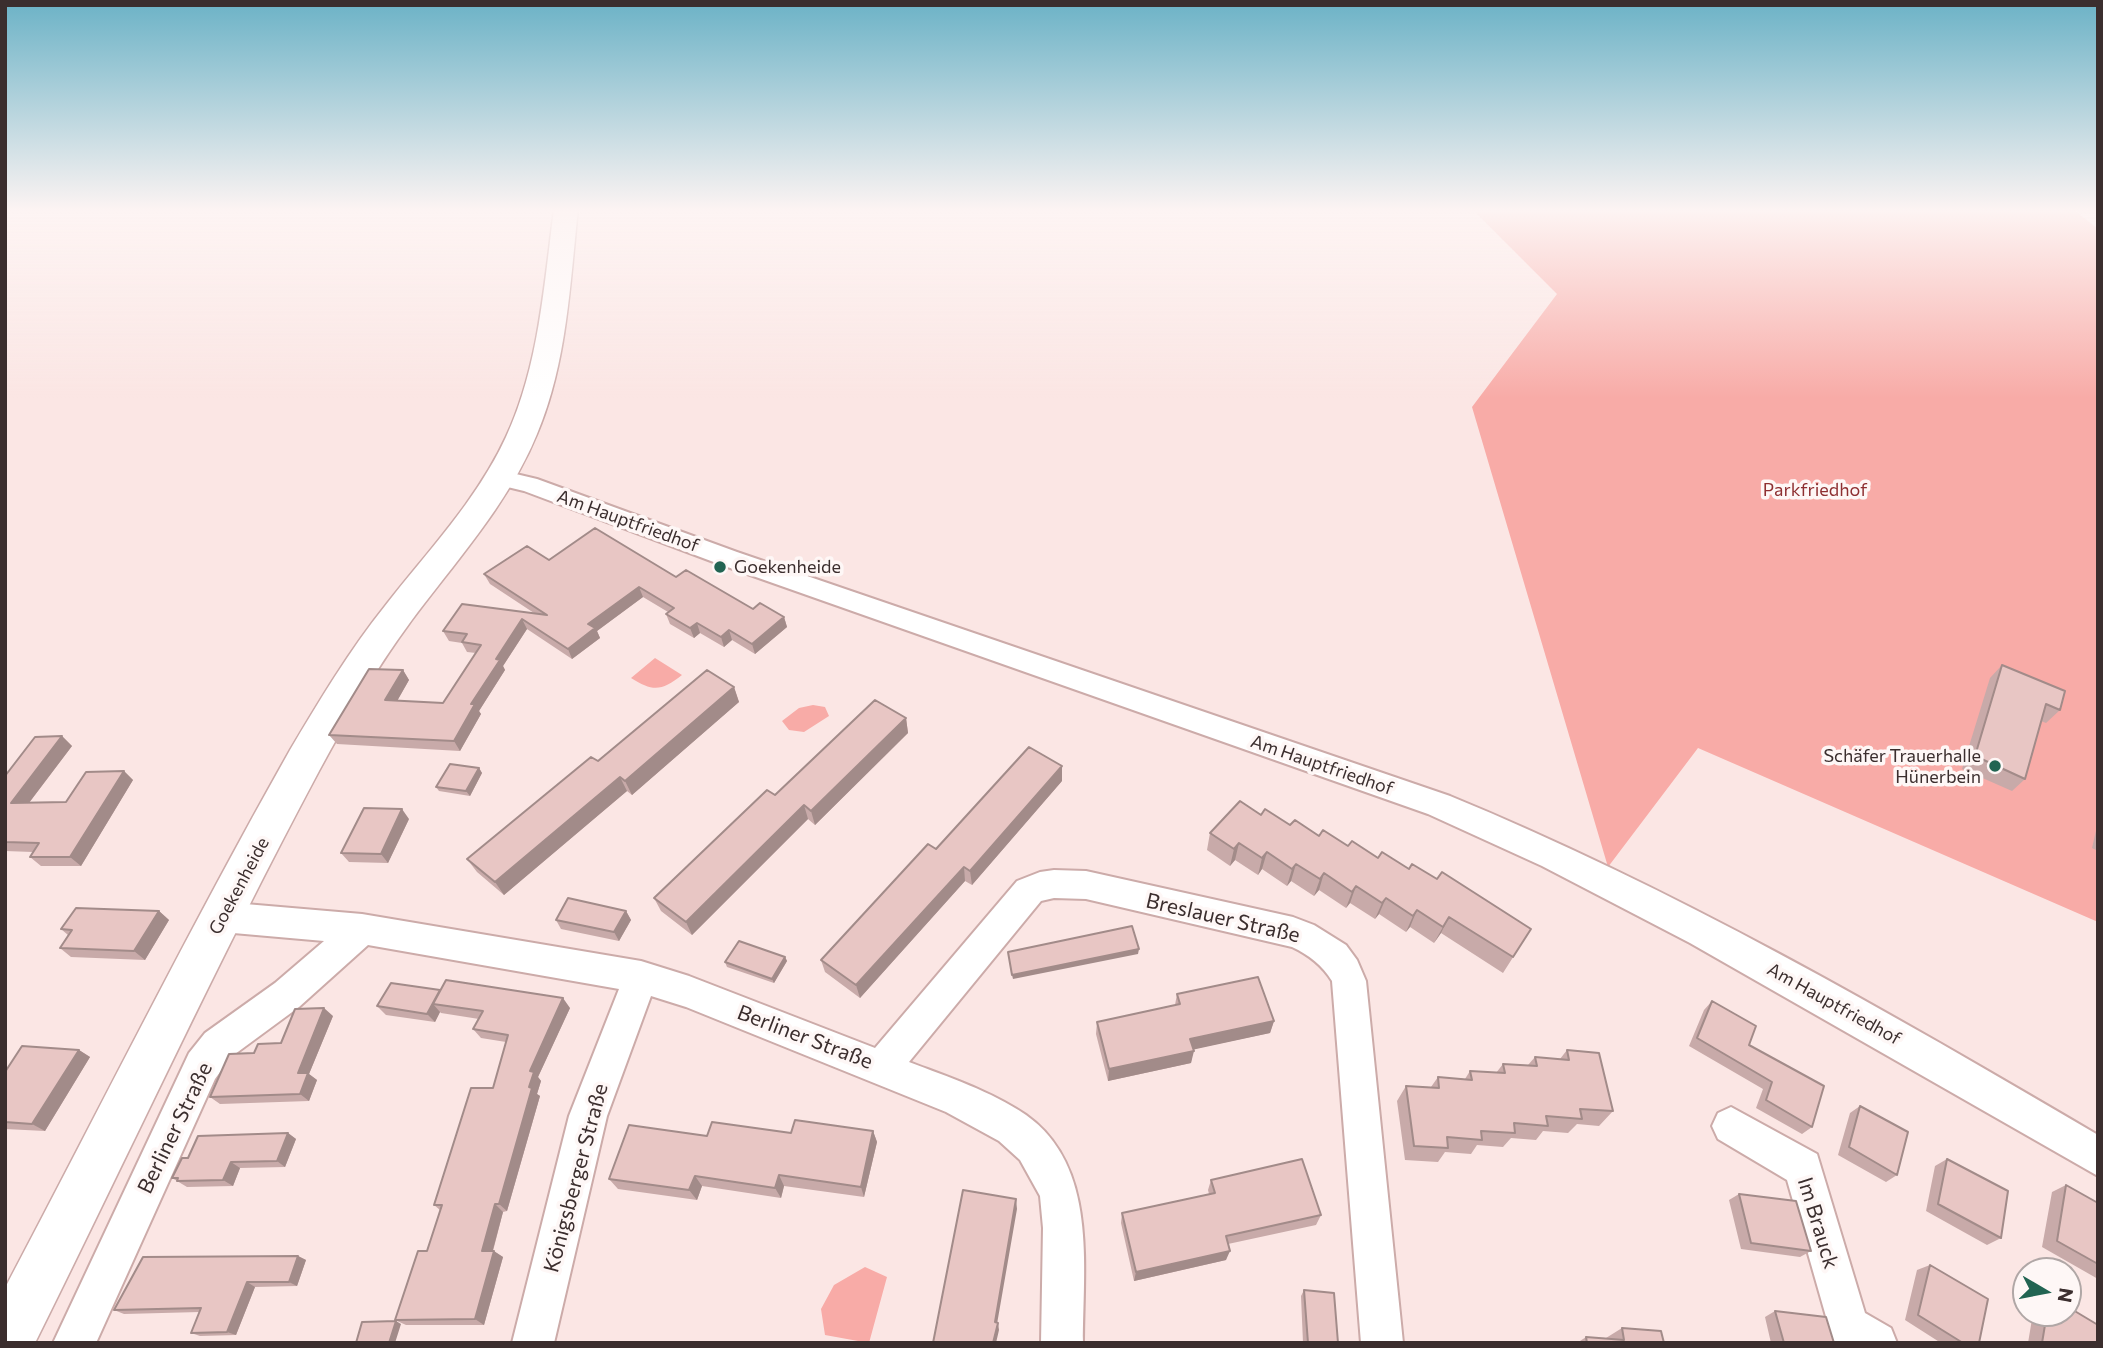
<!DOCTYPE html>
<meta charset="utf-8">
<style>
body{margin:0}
#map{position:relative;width:2103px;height:1348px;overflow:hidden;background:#fbe6e4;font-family:Commissioner,sans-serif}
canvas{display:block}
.frame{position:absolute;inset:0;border:7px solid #3b2e2e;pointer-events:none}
.north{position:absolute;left:2012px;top:1257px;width:70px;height:70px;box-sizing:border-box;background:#fef7f6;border:2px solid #b0a7a6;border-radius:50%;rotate:100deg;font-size:19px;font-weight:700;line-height:28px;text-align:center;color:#3b2e2e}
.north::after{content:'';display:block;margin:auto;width:24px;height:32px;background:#226452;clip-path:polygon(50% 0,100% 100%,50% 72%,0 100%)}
</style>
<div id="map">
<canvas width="2103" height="1348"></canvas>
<div class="frame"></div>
<div class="north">N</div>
</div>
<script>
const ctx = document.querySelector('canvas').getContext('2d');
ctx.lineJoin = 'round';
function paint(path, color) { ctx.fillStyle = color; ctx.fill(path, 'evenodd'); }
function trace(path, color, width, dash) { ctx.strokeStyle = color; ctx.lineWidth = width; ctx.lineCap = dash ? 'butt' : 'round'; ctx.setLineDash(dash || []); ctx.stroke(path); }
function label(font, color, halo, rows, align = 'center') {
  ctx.font = font + ' Commissioner,sans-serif'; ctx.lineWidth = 7; ctx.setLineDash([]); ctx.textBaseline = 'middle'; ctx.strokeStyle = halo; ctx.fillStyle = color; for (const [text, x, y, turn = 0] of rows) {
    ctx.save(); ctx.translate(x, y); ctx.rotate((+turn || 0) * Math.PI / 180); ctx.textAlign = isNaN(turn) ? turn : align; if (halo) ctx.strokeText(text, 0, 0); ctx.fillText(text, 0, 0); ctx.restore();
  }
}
paint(new Path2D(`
 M1472,209H2073L2098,229V922L1698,748L1608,867L1472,407L1557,294Z
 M655,658L682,675C662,691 653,692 631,678Z
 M813,705L825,707L829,716L804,732L789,730L782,721L799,708Z
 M865,1267L887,1277L869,1343L825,1335L821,1309L834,1285Z`), '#f8aba7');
const minor = new Path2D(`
 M499,470L537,479L737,552L1450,796C1674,888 1889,1012 2098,1135V1176L1690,943L1542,866L1428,814L719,564L524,491L491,483L487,478L491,473Z
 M1054,870L1086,871L1293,917L1314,925L1346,945L1357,960L1366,981L1403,1343H1361L1332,981C1322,965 1309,955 1292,947L1086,899L1054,898L1041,901L909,1062C948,1077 991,1091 1026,1115C1098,1166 1083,1266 1083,1343H1041L1043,1228L1040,1196L1020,1160L999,1141L946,1112L686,1007L651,996L607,1116L554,1343H512L569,1116L619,989L368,945L299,1007L231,1057L215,1079L96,1343H53L189,1053L205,1033L275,983L324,941L222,932L210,927L205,917L210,907L222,902L362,914L641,961L689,976L875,1048L1017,881L1040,872Z
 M1731,1107L1817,1154L1865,1313L1891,1328L1897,1343L1833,1341L1787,1180L1718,1139L1712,1126L1718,1113Z`);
const major = new Path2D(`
 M554,209H578C570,284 567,363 537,434C508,505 454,563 409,624C375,670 346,721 319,771C219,958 130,1152 35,1343H5V1288C100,1108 190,927 290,750C319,701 349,651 385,606C427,552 477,500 506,437C539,366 544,285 554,209Z`);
trace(minor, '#ccaba9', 4);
trace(major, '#ccaba9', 3);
paint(minor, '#fff');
paint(major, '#fff');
paint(new Path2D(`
 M549,560L676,577L753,609L784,617L787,627L755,654L732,640L724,647L700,633L694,638L670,624L666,614L668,612L643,597L597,631L600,638L572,659L527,629L503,666L505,670L479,711L481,714L460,751L337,744L329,735L403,670L409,680L397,701L443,703L476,653L467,652L462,643L449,641L443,631L534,613L490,584L484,574Z
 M2002,665L2060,710L2046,723L2041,721L2025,779L2012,791L1962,769L1990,678Z
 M734,687L739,702L632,795L627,791L504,895L477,872L467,859L598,761Z
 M906,718L908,733L815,825L808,819L692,935L661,911L654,898L775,795Z
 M62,736L72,746L29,803L66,802L124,771L133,780L81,866H41L30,857L33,852L5,851V776Z
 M479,768L482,773L470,796L439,791L436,787Z
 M1062,781L972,885L965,881L860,998L825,972L821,960L936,849Z
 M1261,815L1437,879L1531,929L1503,973L1441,933L1434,943L1410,927L1406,932L1379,914L1375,919L1350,903L1346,908L1319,890L1314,896L1291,881L1287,886L1262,869L1258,875L1235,860L1230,866L1207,850L1210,833Z
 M409,819L388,863L349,862L341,853Z
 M2098,822V851L2092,848Z
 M159,911L169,920L145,960L71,957L60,948L68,935L61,929Z
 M626,911L631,920L619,941L561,929L556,920Z
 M785,957L787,961L774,983L727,967L725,962Z
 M440,990L570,1008L538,1077L541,1081L537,1094L540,1096L507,1211L503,1212L493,1251L503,1257L484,1325H406L395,1320L427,1251L440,1210L434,1205L493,1088L506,1042L481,1038L473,1029L479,1019L441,1013L440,1012L435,1022L386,1015L377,1006Z
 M1177,994L1274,1021L1270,1033L1193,1049L1191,1063L1108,1081L1096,1034L1097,1022L1175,1005Z
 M1712,1001L1749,1045L1812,1127L1802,1134L1756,1108L1763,1089L1689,1046L1704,1010Z
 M333,1016L309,1074L317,1080L309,1101L220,1104L210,1097L281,1043Z
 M79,1050L90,1057L45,1131L5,1129V1072Z
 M1567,1050L1613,1111L1599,1126L1577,1124L1568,1133L1543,1131L1536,1140L1511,1138L1503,1147L1477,1145L1471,1154L1445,1152L1438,1162L1405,1160L1397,1101L1406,1086L1431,1087L1438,1077L1465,1079L1470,1071L1496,1073L1503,1064L1528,1065L1535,1057L1560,1059Z
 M1860,1106L1897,1175L1886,1182L1838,1155L1850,1113Z
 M873,1131L877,1142L864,1197L784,1186L781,1198L702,1186L697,1200L618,1189L609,1179L707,1136Z
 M288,1133L296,1139L285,1167L240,1168L233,1186L187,1187L172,1178Z
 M1947,1159L2001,1238L1987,1245L1926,1211L1935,1166Z
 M1211,1180L1321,1215L1316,1225L1228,1244L1226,1260L1134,1281L1121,1223L1122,1213L1209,1194L1208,1190Z
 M2066,1185L2098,1203V1279L2042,1247L2052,1192Z
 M1739,1194L1811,1251L1800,1257L1741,1249L1729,1200Z
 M298,1256L306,1260L297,1286L255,1287L236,1335L200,1336L191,1333L200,1312L124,1314L114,1310Z
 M1930,1265L1979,1343H1941L1905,1320L1917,1270Z
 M1304,1290L1338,1343H1303L1301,1296Z
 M1775,1311L1834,1343H1771L1765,1317Z
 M2033,1313H2068L2098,1343H2028Z
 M1622,1328L1664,1343H1577L1586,1337L1606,1338Z`), '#c8aaa9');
paint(new Path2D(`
 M639,587L643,597L597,631L600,638L572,659L568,649L588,624Z
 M784,617L787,627L755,654L752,644Z
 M522,619L527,629L503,666L505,670L479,711L481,714L460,751L454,741L471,704L496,659Z
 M697,623L700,633L694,638L690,628Z
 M729,630L732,640L724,647L721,637Z
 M403,670L409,680L392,710L385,700Z
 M734,687L739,702L632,795L625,781Z
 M906,718L908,733L815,825L811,811Z
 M62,736L72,746L22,812L11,803Z
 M1062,766V781L972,885L970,871Z
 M479,768L482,773L470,796L466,791Z
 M124,771L133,780L81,866L70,857Z
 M620,777L627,791L504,895L495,882Z
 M804,805L808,819L692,935L686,922Z
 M402,809L409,819L388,863L381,854Z
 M1239,843L1235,860L1230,866L1234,849Z
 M1267,852L1262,869L1258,875L1262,858Z
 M1296,864L1291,881L1287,886L1292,869Z
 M964,867L965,881L860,998L856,985Z
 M1324,873L1319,890L1314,896L1320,879Z
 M1356,886L1350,903L1346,908L1352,892Z
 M1386,898L1379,914L1375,919L1382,903Z
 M1417,910L1410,927L1406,932L1413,916Z
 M159,911L169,920L145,960L134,951Z
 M626,911L631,920L619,941L614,932Z
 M1449,917L1441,933L1434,943L1443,927Z
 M1139,949L1138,954L1013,979L1012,975Z
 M785,957L787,961L774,983L772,979Z
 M440,990L433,1004L440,1012L435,1022L427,1014Z
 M563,998L570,1008L538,1077L541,1081L537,1094L540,1096L507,1211L499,1204L529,1087L530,1071Z
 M324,1008L333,1016L309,1074L317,1080L309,1101L300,1094L298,1073Z
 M1274,1021L1270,1033L1187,1051L1190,1039Z
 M79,1050L90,1057L45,1131L32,1124Z
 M1194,1051L1191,1063L1108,1081L1109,1069Z
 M873,1131L877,1142L864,1197L861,1187Z
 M288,1133L296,1139L285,1167L277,1161Z
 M231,1162L240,1168L233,1186L223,1180Z
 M779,1175L784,1186L781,1198L775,1188Z
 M695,1176L702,1186L697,1200L689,1190Z
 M1016,1199L1017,1209L997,1324L998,1323L999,1330L996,1343H993L995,1322Z
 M495,1204L503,1212L491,1257L482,1251Z
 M494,1251L503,1257L484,1325L475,1319Z
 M1230,1251L1226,1260L1134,1281L1136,1272Z
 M298,1256L306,1260L297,1286L289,1282Z
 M247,1282L255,1287L236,1335L227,1332Z
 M396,1321L401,1324L395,1343H389Z`), '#a28b89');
const building = new Path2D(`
 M595,528L676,577L686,570L753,609L760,603L784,617L752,644L729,630L721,637L697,623L690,628L666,614L674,608L639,587L588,624L595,628L568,649L522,619L496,659L500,660L471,704H475L454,741L329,735L369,669L403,670L385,700L443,703L481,645L462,642L467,634L443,631L462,604L547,615L484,574L527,546L549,560Z
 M2002,665L2065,691L2060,710L2046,704L2025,779L1975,756Z
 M707,670L734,687L625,781L620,777L495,882L467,859L591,757L598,761Z
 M875,700L906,718L811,811L804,805L686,922L654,898L767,790L775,795Z
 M62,736L11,803L66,802L86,772L124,771L70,857H30L39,843L5,842V776L35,737Z
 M1029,747L1062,766L970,871L964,867L856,985L821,960L928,844L936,849Z
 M450,764L479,768L466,791L436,787Z
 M1240,801L1261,815L1265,809L1290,825L1295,820L1319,836L1323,830L1348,846L1352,841L1378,858L1382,852L1409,869L1412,864L1437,879L1442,872L1531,929L1513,957L1449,917L1443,927L1417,910L1413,916L1386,898L1382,903L1356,886L1352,892L1324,873L1320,879L1296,864L1292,869L1267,852L1262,858L1239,843L1234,849L1210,833Z
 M364,808L402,809L381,854L341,853Z
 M568,898L626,911L614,932L556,920Z
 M76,908L159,911L134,951L60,948L72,930L61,929Z
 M1132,926L1139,949L1012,975L1008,952Z
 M739,941L785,957L772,979L725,962Z
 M1258,977L1274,1021L1190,1039L1194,1051L1109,1069L1097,1022L1180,1004L1177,994Z
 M446,980L563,998L530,1071L534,1072L529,1087L532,1088L499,1204H495L482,1251H494L475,1319L395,1320L418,1251H427L442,1205H434L471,1088H493L508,1035L473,1029L483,1011L433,1004Z
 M391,983L440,990L427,1014L377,1006Z
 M1712,1001L1756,1026L1749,1045L1824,1086L1812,1127L1766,1100L1772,1082L1697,1038Z
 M324,1008L298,1073H308L300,1094L210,1097L229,1054L254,1053L258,1044L281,1043L295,1009Z
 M22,1046L79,1050L32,1124L5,1122V1072Z
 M1567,1050L1599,1053L1613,1111L1580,1109L1582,1119L1546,1116L1548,1126L1514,1123L1515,1133L1481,1131L1482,1140L1447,1137L1448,1148L1414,1146L1406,1086L1439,1088L1438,1077L1472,1080L1470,1071L1505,1073L1503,1064L1537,1066L1535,1057L1569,1060Z
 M1860,1106L1908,1132L1897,1175L1849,1147Z
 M795,1120L873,1131L861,1187L779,1175L775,1188L695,1176L689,1190L609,1179L629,1125L707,1136L712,1122L791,1133Z
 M288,1133L277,1161L231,1162L223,1180L177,1181L178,1178H172L182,1158H188L198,1136Z
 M1302,1159L1321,1215L1226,1236L1230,1251L1136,1272L1122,1213L1215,1193L1211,1180Z
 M1947,1159L2008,1191L2001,1238L1938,1204Z
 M2066,1185L2098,1203V1264L2057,1241Z
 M963,1190L1016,1199L995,1322L998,1323L993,1343H933Z
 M1739,1194L1796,1201L1811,1251L1751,1243Z
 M298,1256L289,1282H247L227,1332L191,1333L201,1308L114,1310L143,1257Z
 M1930,1265L1988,1299L1979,1343H1963L1918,1315Z
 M1304,1290L1334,1293L1338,1343H1308Z
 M2068,1307L2098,1325V1343H2042L2047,1313H2068Z
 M1775,1311L1826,1317L1834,1343H1784Z
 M396,1321L389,1343H356L362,1322Z
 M1622,1328L1661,1331L1664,1343H1587L1586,1337L1624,1340Z`);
paint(building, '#e8c6c4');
trace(building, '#a28b89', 2);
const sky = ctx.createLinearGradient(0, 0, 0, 398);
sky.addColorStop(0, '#6bb2c6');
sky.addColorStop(0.53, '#fdf4f3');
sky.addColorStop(1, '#fdf4f300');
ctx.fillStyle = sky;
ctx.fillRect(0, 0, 2103, 398);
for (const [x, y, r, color] of [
 [720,567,7,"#226452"],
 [1995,766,7,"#226452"]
]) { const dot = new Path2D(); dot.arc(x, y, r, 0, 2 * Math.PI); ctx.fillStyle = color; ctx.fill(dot); trace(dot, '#fef7f6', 2.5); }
label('18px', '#8e2f31', '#fef7f6', [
 ["Parkfriedhof",1815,490]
]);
label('18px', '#3b2e2e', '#fef7f6', [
 ["Am Hauptfriedhof",628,521,20],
 ["Am Hauptfriedhof",1322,765,19],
 ["Goekenheide",239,886,-62],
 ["Am Hauptfriedhof",1834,1004,29]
]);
label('18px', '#3b2e2e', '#fef7f6', [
 ["Goekenheide",734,567],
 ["Schäfer Trauerhalle",1981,756,"right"],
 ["Hünerbein",1981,777,"right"]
], 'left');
label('21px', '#3b2e2e', '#fef7f6', [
 ["Breslauer Straße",1223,918,13],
 ["Berliner Straße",805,1037,21],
 ["Berliner Straße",175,1128,-64],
 ["Königsberger Straße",576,1178,-75],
 ["Im Brauck",1818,1223,73]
]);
</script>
